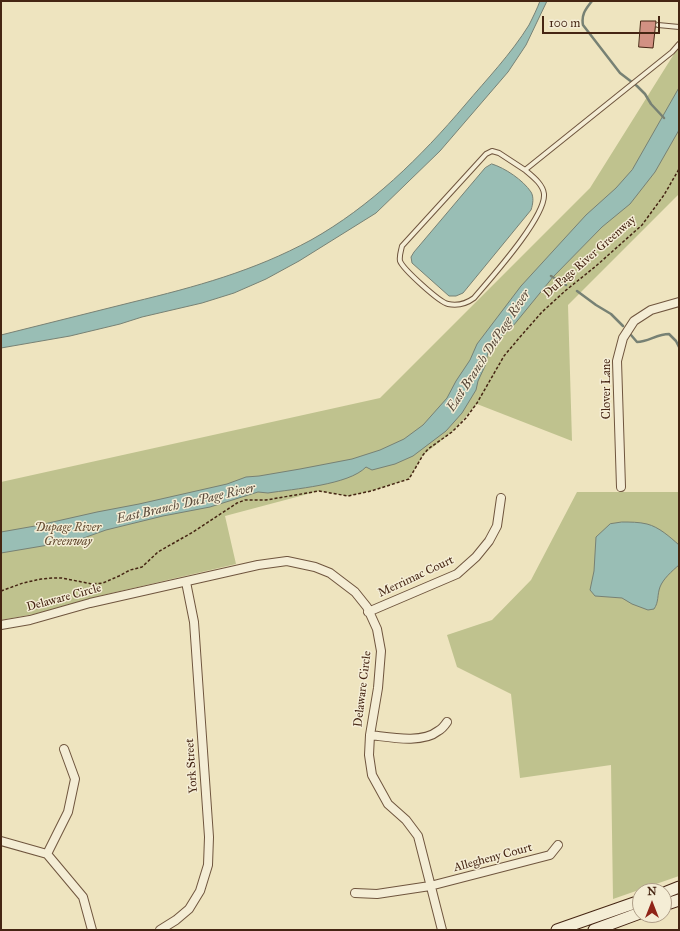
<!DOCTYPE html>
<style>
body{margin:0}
#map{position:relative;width:680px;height:931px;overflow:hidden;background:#eee4bf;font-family:"IM FELL Great Primer",serif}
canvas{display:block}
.frame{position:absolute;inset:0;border:2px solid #452513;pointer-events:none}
.north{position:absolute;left:632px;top:883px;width:40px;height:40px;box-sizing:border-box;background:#f4edd5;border:1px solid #ae9d87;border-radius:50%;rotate:0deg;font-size:11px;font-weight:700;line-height:16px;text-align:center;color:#452513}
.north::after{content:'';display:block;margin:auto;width:14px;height:18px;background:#8f2418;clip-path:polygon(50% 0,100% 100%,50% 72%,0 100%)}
.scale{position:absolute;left:542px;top:16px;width:118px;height:18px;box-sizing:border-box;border:2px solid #452513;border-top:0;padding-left:5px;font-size:12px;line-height:14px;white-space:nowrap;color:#452513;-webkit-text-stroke:3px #f4edd5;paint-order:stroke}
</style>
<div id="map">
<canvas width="680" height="931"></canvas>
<div class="frame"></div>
<div class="north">N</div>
<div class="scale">100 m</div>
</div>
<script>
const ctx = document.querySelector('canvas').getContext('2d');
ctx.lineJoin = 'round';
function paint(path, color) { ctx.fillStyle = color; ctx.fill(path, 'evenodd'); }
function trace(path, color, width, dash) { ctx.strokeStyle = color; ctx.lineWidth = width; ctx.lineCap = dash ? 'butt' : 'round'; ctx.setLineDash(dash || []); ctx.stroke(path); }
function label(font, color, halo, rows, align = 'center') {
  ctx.font = font + ' "IM FELL Great Primer",serif'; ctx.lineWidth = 3; ctx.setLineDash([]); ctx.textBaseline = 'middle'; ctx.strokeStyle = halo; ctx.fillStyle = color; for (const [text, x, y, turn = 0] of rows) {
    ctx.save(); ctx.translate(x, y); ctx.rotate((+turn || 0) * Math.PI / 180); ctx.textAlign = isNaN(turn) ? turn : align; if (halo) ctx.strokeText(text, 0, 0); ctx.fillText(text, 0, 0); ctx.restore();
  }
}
paint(new Path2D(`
 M679,46V194L568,305L572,441L477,404L452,432L423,455L409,479L371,491L348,496L319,491L225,516L236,564L103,595L34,614L1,620V482L380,398L590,188Z
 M577,492H679V876L613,899L611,765L520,778L511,694L457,667L447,635L492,620L531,580Z`), '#bfc28e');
const water = new Path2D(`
 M540,1H547L526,45L508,72L440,151L376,213L299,261L266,279L234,293L202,303L142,317L120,324L70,336L1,348V335C45,324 89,313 133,302C195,287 254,271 311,240C370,207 421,157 465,105C487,79 511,54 529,25C533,17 537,9 540,1Z
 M679,88V130L655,172L630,204L602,227L553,277L513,326L489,348L485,366L478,381L476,390L462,413L446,431L413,456L395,464L372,470L366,467C349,485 293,489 268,493L258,492L210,507L163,516L106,530L78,540L1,553V532L35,526L97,512L139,504L227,484L246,477L259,476L300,469L352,459L380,450L404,439L423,425L447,398L456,381L470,360L477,344L521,286L586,215L616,188L632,170Z
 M492,164C505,168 523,180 531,192C534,197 533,204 531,210L463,293L456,296H449L412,263L411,257L414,252L485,168Z
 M622,522C630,522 639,522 647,524C659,527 670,537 679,545V565C672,571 663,579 660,587C657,595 659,602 654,609L648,610L632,604L622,598L595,596L590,590L594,571L596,537L610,524Z`);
paint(water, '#99beb5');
trace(water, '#778174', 1);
trace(new Path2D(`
 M592,1C586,9 581,14 583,25L620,73L637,86L645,94L651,104L664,118
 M551,276L566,285
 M577,291L596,305L611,314L623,326
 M631,335L637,342C648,342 657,334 669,334L676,341L679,347`), '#778174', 2.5);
const building = new Path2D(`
 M641,21H656L653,48L639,47Z`);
paint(building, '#d29183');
trace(building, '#452513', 1);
const service = new Path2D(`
 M658,25L679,27
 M525,170C532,176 543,184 544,194C546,217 490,279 474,298C466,304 458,306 448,304C439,302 403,269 400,261C399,256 401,251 402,246L486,154L492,151L499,153L525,170L672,52L679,44`);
const minor = new Path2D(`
 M621,487L617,361L623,338L634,321L651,310L679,302
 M368,612L457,574L476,557L489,541L497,526L501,498
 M1,625L30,620L90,603L258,565L287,561L315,567L330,573L355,592L367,607L377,629L381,651L378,688L370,735L369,755L372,775L388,804L406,820L418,836L442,930
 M370,735C389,737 422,744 438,731C442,729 445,725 447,722
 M1,841L47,854L83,897L92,930
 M47,854L68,812L75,779L64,749
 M355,893L377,894L430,886L550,855L558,845
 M160,930L176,920L189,909L200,891L208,865L209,837L194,622L186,582`);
const secondary = new Path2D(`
 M664,893L679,887
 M664,905L679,900
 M557,930L640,901
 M594,930L640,913`);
trace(service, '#6f553e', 6);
trace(minor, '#6f553e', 10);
trace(secondary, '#452513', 13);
trace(new Path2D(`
 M1,591L23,583L41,579L53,578H62L92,584L103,583L119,576L130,570L142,567L158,552L193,532L237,503L245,500H266L319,491L348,496L371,491L409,479L423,455L428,449L452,432L466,418L477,403L504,356L520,337L542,312L565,291L596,266L642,225L664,195L679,169`), '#452513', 1.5, [3, 2]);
trace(service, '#f4edd5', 4);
trace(minor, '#f4edd5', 8);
trace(secondary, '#f4edd5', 11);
label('12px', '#452513', '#f4edd5', [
 ["DuPage River Greenway",590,257,-41],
 ["Clover Lane",607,389,-90],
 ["Merrimac Court",416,577,-25],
 ["Delaware Circle",64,598,-15],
 ["Delaware Circle",363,689,-83],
 ["York Street",192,766,-94],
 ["Allegheny Court",493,858,-15]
]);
label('italic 12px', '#644c32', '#f4edd5', [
 ["Dupage River",68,528],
 ["Greenway",68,542]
]);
label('italic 13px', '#5a4b3c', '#f4edd5', [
 ["East Branch DuPage River",489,351,-57],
 ["East Branch DuPage River",186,504,-13]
]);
</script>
